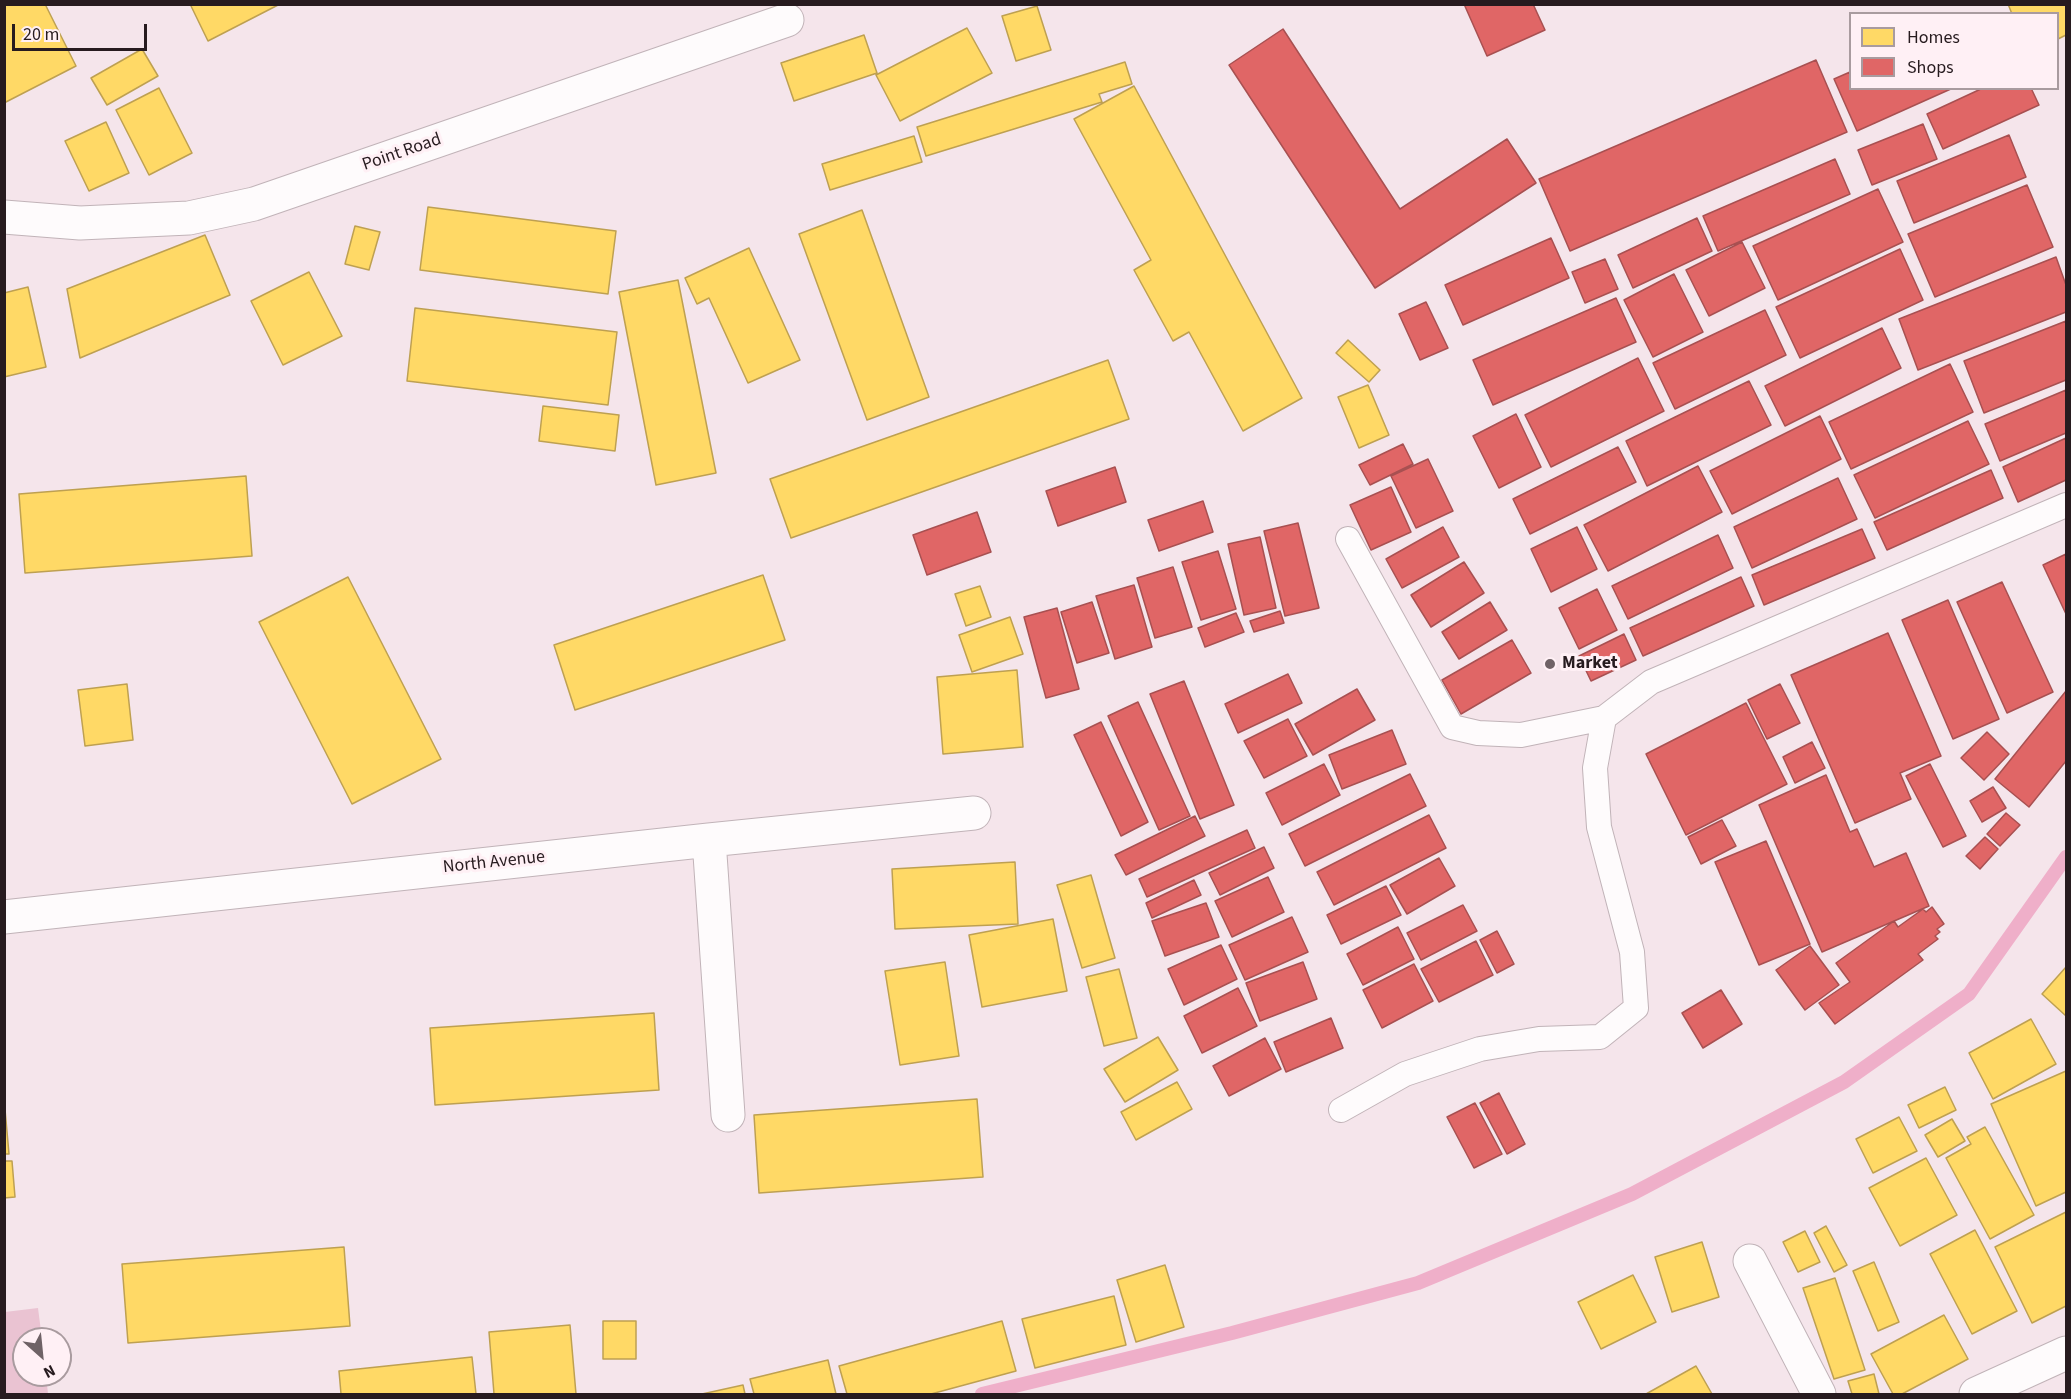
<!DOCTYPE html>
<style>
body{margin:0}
#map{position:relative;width:2071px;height:1399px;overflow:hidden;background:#f5e5eb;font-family:"Source Sans 3",sans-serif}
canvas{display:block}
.frame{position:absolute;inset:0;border:6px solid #271b1f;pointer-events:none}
.legend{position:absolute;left:1849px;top:12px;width:210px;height:78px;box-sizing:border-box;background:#fff0f5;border:2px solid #a99b9f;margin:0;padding:8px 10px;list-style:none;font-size:18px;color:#271b1f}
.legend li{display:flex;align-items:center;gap:12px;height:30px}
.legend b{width:30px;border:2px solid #a99b9f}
.north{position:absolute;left:12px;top:1327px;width:60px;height:60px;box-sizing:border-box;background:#fff0f5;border:2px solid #a99b9f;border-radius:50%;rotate:153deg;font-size:16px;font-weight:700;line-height:24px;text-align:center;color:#271b1f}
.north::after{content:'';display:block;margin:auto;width:21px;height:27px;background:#6f6266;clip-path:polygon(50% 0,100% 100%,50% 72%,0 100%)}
.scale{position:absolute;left:12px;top:24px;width:135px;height:27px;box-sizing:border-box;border:3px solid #271b1f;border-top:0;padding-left:8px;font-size:18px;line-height:21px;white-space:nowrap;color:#271b1f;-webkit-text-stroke:4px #fff0f5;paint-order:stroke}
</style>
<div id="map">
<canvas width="2071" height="1399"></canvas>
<div class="frame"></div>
<ul class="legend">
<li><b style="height:16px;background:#ffd966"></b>Homes</li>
<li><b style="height:16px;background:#e06666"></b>Shops</li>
</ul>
<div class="north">N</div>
<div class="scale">20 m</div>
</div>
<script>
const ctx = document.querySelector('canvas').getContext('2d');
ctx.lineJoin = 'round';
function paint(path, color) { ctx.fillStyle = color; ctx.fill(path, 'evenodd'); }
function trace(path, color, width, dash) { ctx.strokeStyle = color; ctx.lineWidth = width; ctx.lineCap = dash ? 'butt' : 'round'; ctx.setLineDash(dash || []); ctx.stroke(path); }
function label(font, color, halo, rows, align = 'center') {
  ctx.font = font + ' "Source Sans 3",sans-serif'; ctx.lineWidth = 6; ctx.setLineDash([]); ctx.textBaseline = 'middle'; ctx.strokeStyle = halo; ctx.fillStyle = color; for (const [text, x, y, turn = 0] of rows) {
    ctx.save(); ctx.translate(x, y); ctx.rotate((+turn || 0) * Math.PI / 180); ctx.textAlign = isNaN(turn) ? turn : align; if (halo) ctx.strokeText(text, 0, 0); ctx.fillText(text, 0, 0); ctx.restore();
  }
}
paint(new Path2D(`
 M38,1308L42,1339H24V1375H46L48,1394H5V1312Z`), '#eac3d2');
const homes = new Path2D(`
 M4,4H45L76,66L4,103Z
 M194,4H280L208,41L191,6Z
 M2008,4H2066V35L2058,39V14H2012Z
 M1037,6L1051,50L1016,61L1002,16Z
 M967,28L992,73L900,121L876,75Z
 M864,35L877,73L794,101L781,63Z
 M142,49L158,76L107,105L91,78Z
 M1125,62L1132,84L1099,94L1102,102L926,156L917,127Z
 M1134,86L1302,398L1243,431L1189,332L1173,341L1134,270L1151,260L1074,119Z
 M159,88L192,153L149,175L116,110Z
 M106,122L129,173L89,191L65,141Z
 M914,136L922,162L830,190L822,164Z
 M428,207L616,231L608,294L420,270Z
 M862,210L929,397L867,420L799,234Z
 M355,226L380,232L369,270L345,264Z
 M205,235L230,295L80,358L67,289Z
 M749,248L800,360L748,383L709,298L697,304L685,278Z
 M309,272L342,336L283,365L251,301Z
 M678,280L716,473L656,485L619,292Z
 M28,287L46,367L4,377V293Z
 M415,308L617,332L608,405L407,381Z
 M1348,340L1380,370L1369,382L1336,353Z
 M1108,360L1129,419L791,538L770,479Z
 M1368,385L1389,435L1359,448L1338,397Z
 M543,406L619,415L615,451L539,441Z
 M246,476L252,556L25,573L19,494Z
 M763,575L785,640L575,710L554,645Z
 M348,577L441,759L352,804L259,622Z
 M980,586L991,617L966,626L955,594Z
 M1010,617L1023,654L972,672L959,635Z
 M1017,670L1023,747L943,754L937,677Z
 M127,684L133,740L85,746L78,690Z
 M1015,862L1018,924L895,929L892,869Z
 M1091,875L1115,958L1082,968L1057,885Z
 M1053,919L1067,991L982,1007L969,935Z
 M945,962L959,1056L900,1065L885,971Z
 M2066,967V1016L2042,994Z
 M1119,969L1137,1038L1104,1046L1086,977Z
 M654,1013L659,1090L435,1105L430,1028Z
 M2031,1019L2056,1064L1993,1099L1969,1053Z
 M1158,1037L1178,1070L1125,1102L1104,1069Z
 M2066,1071V1192L2036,1206L1991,1104Z
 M1177,1082L1192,1109L1136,1140L1121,1112Z
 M1945,1087L1956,1110L1919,1128L1908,1105Z
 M4,1098L9,1154H4Z
 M977,1099L983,1177L759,1193L754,1115Z
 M1899,1117L1917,1151L1873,1173L1856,1139Z
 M1952,1119L1965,1141L1938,1157L1925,1135Z
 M1985,1127L2034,1215L1990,1239L1946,1158L1971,1144L1967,1137Z
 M1926,1158L1957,1215L1900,1246L1869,1188Z
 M4,1161H12L15,1197L4,1198Z
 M2066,1212V1306L2032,1323L1995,1247Z
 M1826,1226L1847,1265L1834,1272L1814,1233Z
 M1975,1230L2017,1311L1972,1334L1930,1254Z
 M1805,1231L1820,1262L1798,1272L1783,1242Z
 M1702,1242L1719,1297L1672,1312L1655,1257Z
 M344,1247L350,1326L128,1343L122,1264Z
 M1874,1262L1899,1322L1878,1331L1853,1271Z
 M1165,1265L1184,1327L1136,1342L1117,1280Z
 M1633,1275L1656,1322L1601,1349L1578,1302Z
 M1835,1278L1865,1370L1834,1379L1803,1288Z
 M1114,1296L1126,1345L1035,1368L1022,1319Z
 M1944,1315L1968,1359L1902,1394H1893L1871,1354Z
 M603,1321H636V1359H603Z
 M1002,1321L1016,1371L931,1394H847L839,1366Z
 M570,1325L576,1394H494L489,1332Z
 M472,1357L476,1394H341L339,1371Z
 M828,1360L836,1394H754L750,1379Z
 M1696,1366L1712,1394H1646Z
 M1874,1374L1879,1394H1852L1848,1381Z
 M743,1385L745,1394H702Z`);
paint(homes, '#ffd966');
trace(homes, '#bea051', 1.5);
const shops = new Path2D(`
 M1464,4H1533L1545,30L1487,56Z
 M1283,29L1400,209L1507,139L1536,183L1375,288L1229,65Z
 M1816,60L1847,132L1570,251L1539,179Z
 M1850,72V88H1953L1857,131L1834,79Z
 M1983,88H2031L2039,105L1943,149L1927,114Z
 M1923,124L1937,159L1872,185L1858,150Z
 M2009,135L2026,177L1914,223L1897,181Z
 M1835,159L1850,194L1718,251L1703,216Z
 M2027,185L2053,247L1935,297L1908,234Z
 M1878,189L1903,242L1778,300L1753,246Z
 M1697,218L1712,251L1633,288L1618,255Z
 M1551,238L1569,278L1463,325L1445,285Z
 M1742,242L1765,288L1709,316L1686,270Z
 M1900,249L1923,300L1800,358L1776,307Z
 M2056,257L2066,285V312L1918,370L1899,319Z
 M1605,259L1618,289L1585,303L1572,272Z
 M1674,274L1703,332L1653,357L1624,300Z
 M1616,298L1636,342L1493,405L1473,360Z
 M1426,302L1448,348L1420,360L1399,314Z
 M1765,310L1786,355L1675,409L1653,363Z
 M2066,321V380L1984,413L1964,361Z
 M1882,328L1901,368L1785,426L1765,386Z
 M1638,358L1664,411L1551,467L1525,415Z
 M1950,364L1973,412L1851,469L1829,422Z
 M1749,381L1771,425L1647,486L1626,441Z
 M2066,390V433L2000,461L1985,424Z
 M1516,414L1541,467L1499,488L1473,436Z
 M1820,416L1841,459L1732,514L1710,471Z
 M1968,421L1989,464L1875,518L1854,475Z
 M2066,438V480L2018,502L2003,467Z
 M1403,444L1413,464L1370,485L1359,465Z
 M1618,447L1636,482L1530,534L1513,499Z
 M1428,459L1453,511L1416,528L1391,476Z
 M1698,466L1722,512L1608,571L1584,525Z
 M1115,467L1126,502L1058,526L1046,491Z
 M1991,470L2003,498L1887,550L1874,522Z
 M1838,478L1857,519L1752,568L1734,527Z
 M1391,487L1411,532L1371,550L1350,505Z
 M1203,501L1213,532L1159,551L1148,520Z
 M977,512L991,552L927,575L913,535Z
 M1298,523L1319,608L1285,616L1264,531Z
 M1443,527L1459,557L1402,588L1386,559Z
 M1577,527L1597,569L1551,592L1531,549Z
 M1862,529L1875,558L1764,605L1752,575Z
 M1718,535L1733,568L1628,619L1612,586Z
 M1260,537L1276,608L1244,615L1228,544Z
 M1218,551L1236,609L1201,620L1182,562Z
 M2066,554V614L2043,565Z
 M1464,562L1484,593L1431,627L1411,595Z
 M1173,567L1192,627L1155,638L1137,578Z
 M1741,577L1754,606L1643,656L1630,628Z
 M2002,582L2053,692L2007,713L1957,602Z
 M1134,585L1152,647L1115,659L1096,596Z
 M1597,589L1617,630L1579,649L1559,608Z
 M1948,600L1999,719L1953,739L1902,620Z
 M1092,602L1109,653L1077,663L1061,612Z
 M1490,602L1507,630L1459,659L1442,632Z
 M1057,608L1079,689L1046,698L1024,617Z
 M1280,611L1284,623L1254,632L1250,621Z
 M1236,613L1244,632L1205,647L1198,628Z
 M1888,633L1941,756L1900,773L1911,799L1855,823L1791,675Z
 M1624,634L1636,660L1591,681L1579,656Z
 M1512,640L1531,673L1461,714L1442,680Z
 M1288,674L1302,703L1238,733L1225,704Z
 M1184,681L1234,805L1200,819L1150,694Z
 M1780,684L1800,723L1767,739L1748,700Z
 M1357,689L1375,720L1313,755L1295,724Z
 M2066,691V761L2029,807L1995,779Z
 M1138,702L1190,816L1159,830L1108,716Z
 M1746,703L1787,784L1686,835L1646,754Z
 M1288,719L1307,756L1264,778L1244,741Z
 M1101,722L1148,822L1121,836L1074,735Z
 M1392,730L1406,764L1342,789L1329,755Z
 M1987,732L2009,754L1984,780L1961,758Z
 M1812,742L1825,768L1795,783L1783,757Z
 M1324,764L1340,795L1282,825L1266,793Z
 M1930,764L1966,836L1943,847L1906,776Z
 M1410,774L1426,806L1305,866L1289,834Z
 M1826,775L1850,832L1857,829L1874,867L1906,853L1929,906L1822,952L1759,805Z
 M1993,787L2006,808L1982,822L1970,801Z
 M2006,813L2020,825L2000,846L1987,834Z
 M1429,815L1446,848L1334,905L1317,872Z
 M1195,816L1205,836L1126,875L1115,855Z
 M1722,820L1736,846L1701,864L1688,837Z
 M1247,830L1255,848L1147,897L1139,879Z
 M1985,837L1998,849L1980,869L1966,856Z
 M1766,841L1810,944L1759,965L1715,862Z
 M1264,847L1274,868L1220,895L1209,873Z
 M1439,858L1455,886L1407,914L1390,885Z
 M1268,877L1284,912L1232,937L1215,901Z
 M1194,880L1201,895L1152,918L1146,903Z
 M1386,886L1401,915L1341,944L1327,915Z
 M1206,903L1219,937L1165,956L1152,921Z
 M1463,905L1477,931L1421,960L1407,933Z
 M1932,907L1944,924L1937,929L1940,932L1935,936L1938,939L1918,954L1923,960L1835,1024L1819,1003L1850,982L1836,963L1894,921L1898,927L1923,909L1926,912Z
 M1292,917L1308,952L1245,980L1229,945Z
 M1398,927L1414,959L1363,985L1347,954Z
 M1497,931L1514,964L1497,973L1480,940Z
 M1476,941L1493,975L1439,1002L1421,969Z
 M1221,945L1237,979L1184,1005L1168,969Z
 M1810,946L1839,985L1805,1010L1776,970Z
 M1303,962L1317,999L1260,1021L1246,983Z
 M1414,964L1433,1001L1382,1028L1363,990Z
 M1238,988L1257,1026L1202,1053L1184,1016Z
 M1721,990L1742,1024L1703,1048L1682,1013Z
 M1331,1018L1343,1048L1286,1072L1274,1042Z
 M1265,1038L1281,1069L1229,1096L1213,1066Z
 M1499,1093L1525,1144L1507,1154L1480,1103Z
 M1475,1103L1502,1154L1474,1168L1447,1117Z`);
paint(shops, '#e06666');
trace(shops, '#a85051', 1.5);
trace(new Path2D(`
 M982,1394L1232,1333L1418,1283L1632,1194L1844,1082L1969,994L2066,857`), '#efafc9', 14);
const lane = new Path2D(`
 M1348,539L1452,727L1478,733L1521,735L1604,718
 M1341,1110L1405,1074L1480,1049L1539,1039L1600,1037L1636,1008L1632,952L1599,827L1595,768L1604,718L1651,682L2066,505`);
const street = new Path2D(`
 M4,217L80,223L189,218L254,204L787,20
 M709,840L974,813
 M4,917L709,840L728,1115
 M1750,1261L1819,1394
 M1976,1394L2066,1353`);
trace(lane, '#c1b3b8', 26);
trace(street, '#c1b3b8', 35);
trace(lane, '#fefbfc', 24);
trace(street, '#fefbfc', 33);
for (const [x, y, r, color] of [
 [1550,664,6,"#6f6266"]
]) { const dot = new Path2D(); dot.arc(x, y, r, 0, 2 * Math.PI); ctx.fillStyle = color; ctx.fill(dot); trace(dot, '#fff0f5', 2); }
label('18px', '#271b1f', '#fff0f5', [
 ["Point Road",402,153,-19],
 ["North Avenue",494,863,-6]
]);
label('bold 18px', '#271b1f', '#fff0f5', [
 ["Market",1562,664]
], 'left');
</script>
